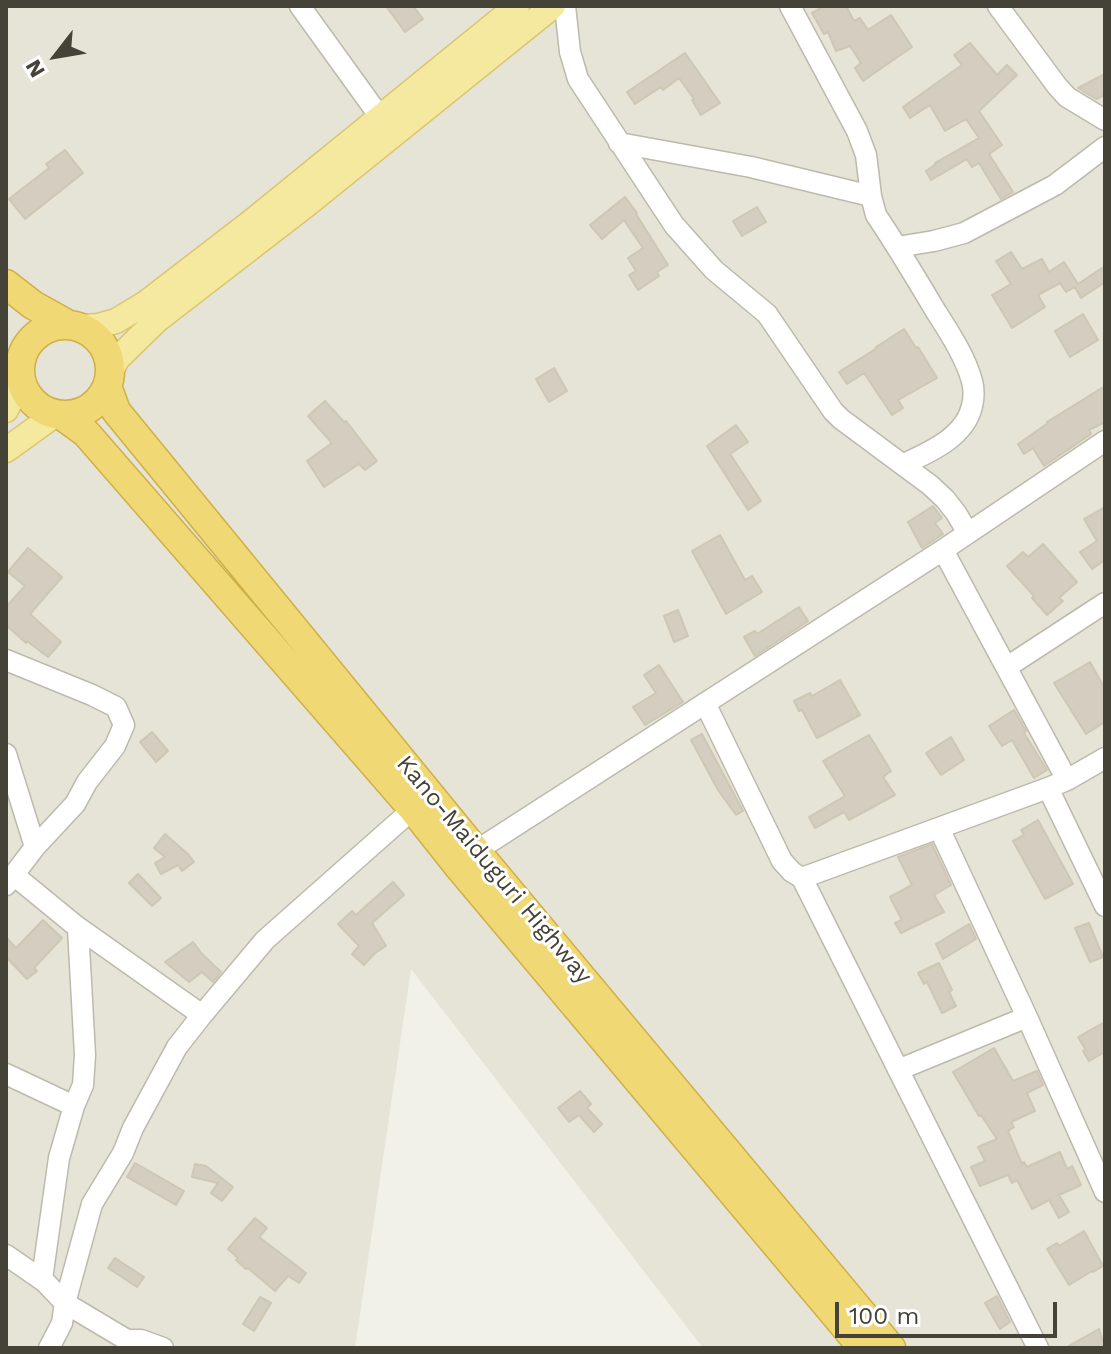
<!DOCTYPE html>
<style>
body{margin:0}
#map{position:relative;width:1111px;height:1354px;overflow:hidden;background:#f2f1e8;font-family:"Work Sans",sans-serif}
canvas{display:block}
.frame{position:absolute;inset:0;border:8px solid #454238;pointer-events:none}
.north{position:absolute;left:16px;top:16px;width:80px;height:80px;-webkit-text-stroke:6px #fff;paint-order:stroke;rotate:239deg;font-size:22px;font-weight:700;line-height:32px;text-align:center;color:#454238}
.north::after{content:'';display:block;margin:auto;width:28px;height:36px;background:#454238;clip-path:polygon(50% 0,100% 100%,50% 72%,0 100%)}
.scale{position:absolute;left:835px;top:1302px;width:222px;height:36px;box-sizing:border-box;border:4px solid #454238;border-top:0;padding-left:10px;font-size:24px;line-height:28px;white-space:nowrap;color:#454238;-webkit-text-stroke:6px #fff;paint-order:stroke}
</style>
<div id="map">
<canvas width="1111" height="1354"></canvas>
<div class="frame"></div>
<div class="north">N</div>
<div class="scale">100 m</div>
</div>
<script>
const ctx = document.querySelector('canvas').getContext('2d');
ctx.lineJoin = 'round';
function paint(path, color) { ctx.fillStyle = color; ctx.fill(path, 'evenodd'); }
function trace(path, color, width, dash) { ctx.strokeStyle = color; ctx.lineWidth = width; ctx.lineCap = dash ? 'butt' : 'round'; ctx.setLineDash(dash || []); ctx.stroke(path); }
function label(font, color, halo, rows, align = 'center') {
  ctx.font = font + ' "Work Sans",sans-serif'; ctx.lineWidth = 6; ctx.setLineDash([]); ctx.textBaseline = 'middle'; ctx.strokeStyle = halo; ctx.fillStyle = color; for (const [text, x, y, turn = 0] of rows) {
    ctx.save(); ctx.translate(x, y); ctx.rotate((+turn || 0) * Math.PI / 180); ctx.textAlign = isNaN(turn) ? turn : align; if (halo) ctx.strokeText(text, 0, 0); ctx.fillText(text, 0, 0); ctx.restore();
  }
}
paint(new Path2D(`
 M6,6H1105V1348H703L411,969L355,1348H6Z`), '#e6e3d7');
const building = new Path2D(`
 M386,6H413L423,19L405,32Z
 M825,6H846L854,21L860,18L868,30L891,15L912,47L863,81L855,68L861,63L850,46L836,51L828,32L824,34L812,13Z
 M970,43L997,75L1007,65L1017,75L979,111L1002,145L989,154L1013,192L1001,199L979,163L972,167L967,159L931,180L926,171L936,164L935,163L979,138L966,119L945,131L930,105L910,118L903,107L962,65L954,55Z
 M685,53L720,103L701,115L692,100L694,99L679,78L663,90L661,87L635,104L627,92Z
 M1105,74V95L1096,99L1078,88Z
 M65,150L83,173L25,219L9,199L49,168L46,164Z
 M625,197L637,213L636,214L668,265L657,272L659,276L638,290L629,275L636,271L628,258L643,248L624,220L602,239L590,225Z
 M757,207L766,222L742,236L733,221Z
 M1011,252L1022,269L1042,259L1049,272L1064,262L1078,284L1105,266V282L1081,298L1075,287L1066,292L1060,283L1038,295L1045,307L1012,328L992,295L1011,284L996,261Z
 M1083,314L1098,340L1070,357L1055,331Z
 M904,329L916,348L918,347L937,378L898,400L903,408L892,415L864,373L847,384L839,372L877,348L876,347Z
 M554,368L567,391L549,402L536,379Z
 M1105,386V422L1089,430L1091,434L1044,466L1033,448L1024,454L1018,444L1048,423L1047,422Z
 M325,401L344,422L346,421L377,461L365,470L359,464L324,487L307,461L332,443L308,416Z
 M736,425L748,442L730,454L761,501L748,510L707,446Z
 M933,506L942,518L935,523L943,534L922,548L908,522Z
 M1105,507V560L1092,569L1080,552L1097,541L1084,519Z
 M720,535L745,580L752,576L762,592L726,614L692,551Z
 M1043,544L1077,582L1059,598L1063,601L1047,615L1032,598L1034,596L1007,566L1023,552L1028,557Z
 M28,548L62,577L30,614L61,642L48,657L27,641L26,643L6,625V607L25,586L8,572Z
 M799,607L808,621L755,656L744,637L755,631L757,634Z
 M678,610L688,636L674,642L664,616Z
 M1090,662L1105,689V722L1086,734L1054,683Z
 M659,665L683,702L645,725L633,707L656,693L644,675Z
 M840,680L860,715L817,738L802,710L799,711L794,701L810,693L812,696Z
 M1014,710L1026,731L1024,733L1047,770L1034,778L1012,740L1002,746L989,726Z
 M152,732L168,751L156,762L140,742Z
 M702,734L743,811L736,815L718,790L691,740Z
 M869,735L891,771L883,777L895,795L849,820L844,812L815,828L809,817L845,796L823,761Z
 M951,737L964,760L941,775L926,753Z
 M1038,820L1073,884L1045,899L1013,841L1024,835L1021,830Z
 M165,834L189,855L194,862L182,871L178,865L161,874L155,863L165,857L154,848Z
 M932,844L951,885L934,895L944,912L901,933L895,923L902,920L890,897L912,885L898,857Z
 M138,874L161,898L152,906L129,883Z
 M393,882L404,895L372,923L386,946L375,953L364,965L352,954L359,946L338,924L352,911L356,915Z
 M43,920L62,938L34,968L37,971L27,979L6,957V937L16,948Z
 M1089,923L1103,957L1090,962L1075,928Z
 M969,924L976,939L943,959L936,944Z
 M193,942L202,954L221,972L213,982L202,972L189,982L165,962Z
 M939,963L952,990L949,992L956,1006L942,1013L927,982L924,984L918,973Z
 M1105,1022V1052L1089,1061L1083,1051L1086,1050L1078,1037Z
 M994,1048L1013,1081L1037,1071L1043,1085L1027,1093L1035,1111L1011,1122L1014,1127L1008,1131L1022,1164L1024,1162L1027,1167L1060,1152L1067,1169L1072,1166L1081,1185L1059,1195L1069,1212L1059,1218L1049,1200L1032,1209L1017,1180L1012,1183L1008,1175L980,1186L971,1167L985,1161L978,1147L997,1139L981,1115L979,1116L953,1072Z
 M580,1091L591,1104L587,1108L602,1124L594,1132L579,1115L569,1122L558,1108Z
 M135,1163L184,1191L176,1205L127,1177Z
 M195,1164L206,1166L233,1187L222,1201L211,1193L218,1183L192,1177Z
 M255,1218L267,1228L259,1237L306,1273L299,1283L288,1276L275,1291L248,1268L246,1269L236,1260L238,1258L228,1249Z
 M1084,1231L1103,1266L1093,1272L1092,1271L1069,1285L1047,1249L1057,1243L1059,1246Z
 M115,1258L144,1277L137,1287L108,1268Z
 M997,1296L1010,1322L1000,1329L985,1303Z
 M260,1297L271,1303L254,1331L243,1324Z
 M1099,1329L1105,1348H1065Z`);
paint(building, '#d3cebf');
trace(building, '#cdc7b3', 2);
const minor = new Path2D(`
 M300,6L380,117
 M565,6L570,52L578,79L674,225L714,270L767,314L833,411L841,419L930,485L945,499L956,513L968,533
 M790,6L857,131L866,155L871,196L876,215C897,246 916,278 935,310C949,332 965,356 972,381C974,389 974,398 972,406C965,437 930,452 904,464
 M998,6L1057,86L1067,97L1105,120
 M619,143L751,167L871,196
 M897,247L934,241L964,233L1055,185L1105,147
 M943,550L1067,780
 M6,660L92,695L116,707L124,725L115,746L87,782L75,804L35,847L6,885
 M1007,667L1105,603
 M705,703L782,861L792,872L802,878L1048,788L1067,780L1105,758
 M6,754L35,847
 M1048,788L1105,906
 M939,828L1027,1017L1105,1192
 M466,860L476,851L943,550L1105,441
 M15,876L76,926L202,1015
 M802,878L1038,1348
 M898,1070L1027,1017
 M6,1074L74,1106
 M6,1255L45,1282L65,1303L127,1340H141L163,1348
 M42,1279L59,1158L74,1106L83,1085L85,1055L78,928
 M49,1348L62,1323L65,1303L92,1204L123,1153L133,1128L177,1047L202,1015L265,940L413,809`);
const major = new Path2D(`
 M81,327L98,326L116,321L146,303L250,223L517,6
 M110,374L117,359L157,320L306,205L553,6
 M6,410L21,380
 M6,450L56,414`);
const highway = new Path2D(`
 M6,284L33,305L69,325
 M20 370a45 45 0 1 1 90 0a45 45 0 1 1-90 0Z
 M107,386L116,411L476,851L891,1348
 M61,415L86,433L413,809L459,867L863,1348`);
trace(minor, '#bdbaac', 23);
trace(major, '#d9c870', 27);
trace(highway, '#cfb046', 31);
trace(minor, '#fff', 20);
trace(major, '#f5e89f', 24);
trace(highway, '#f0d975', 28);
label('24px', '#454238', '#fff', [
 ["Kano-Maiduguri Highway",494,870,50]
]);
</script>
